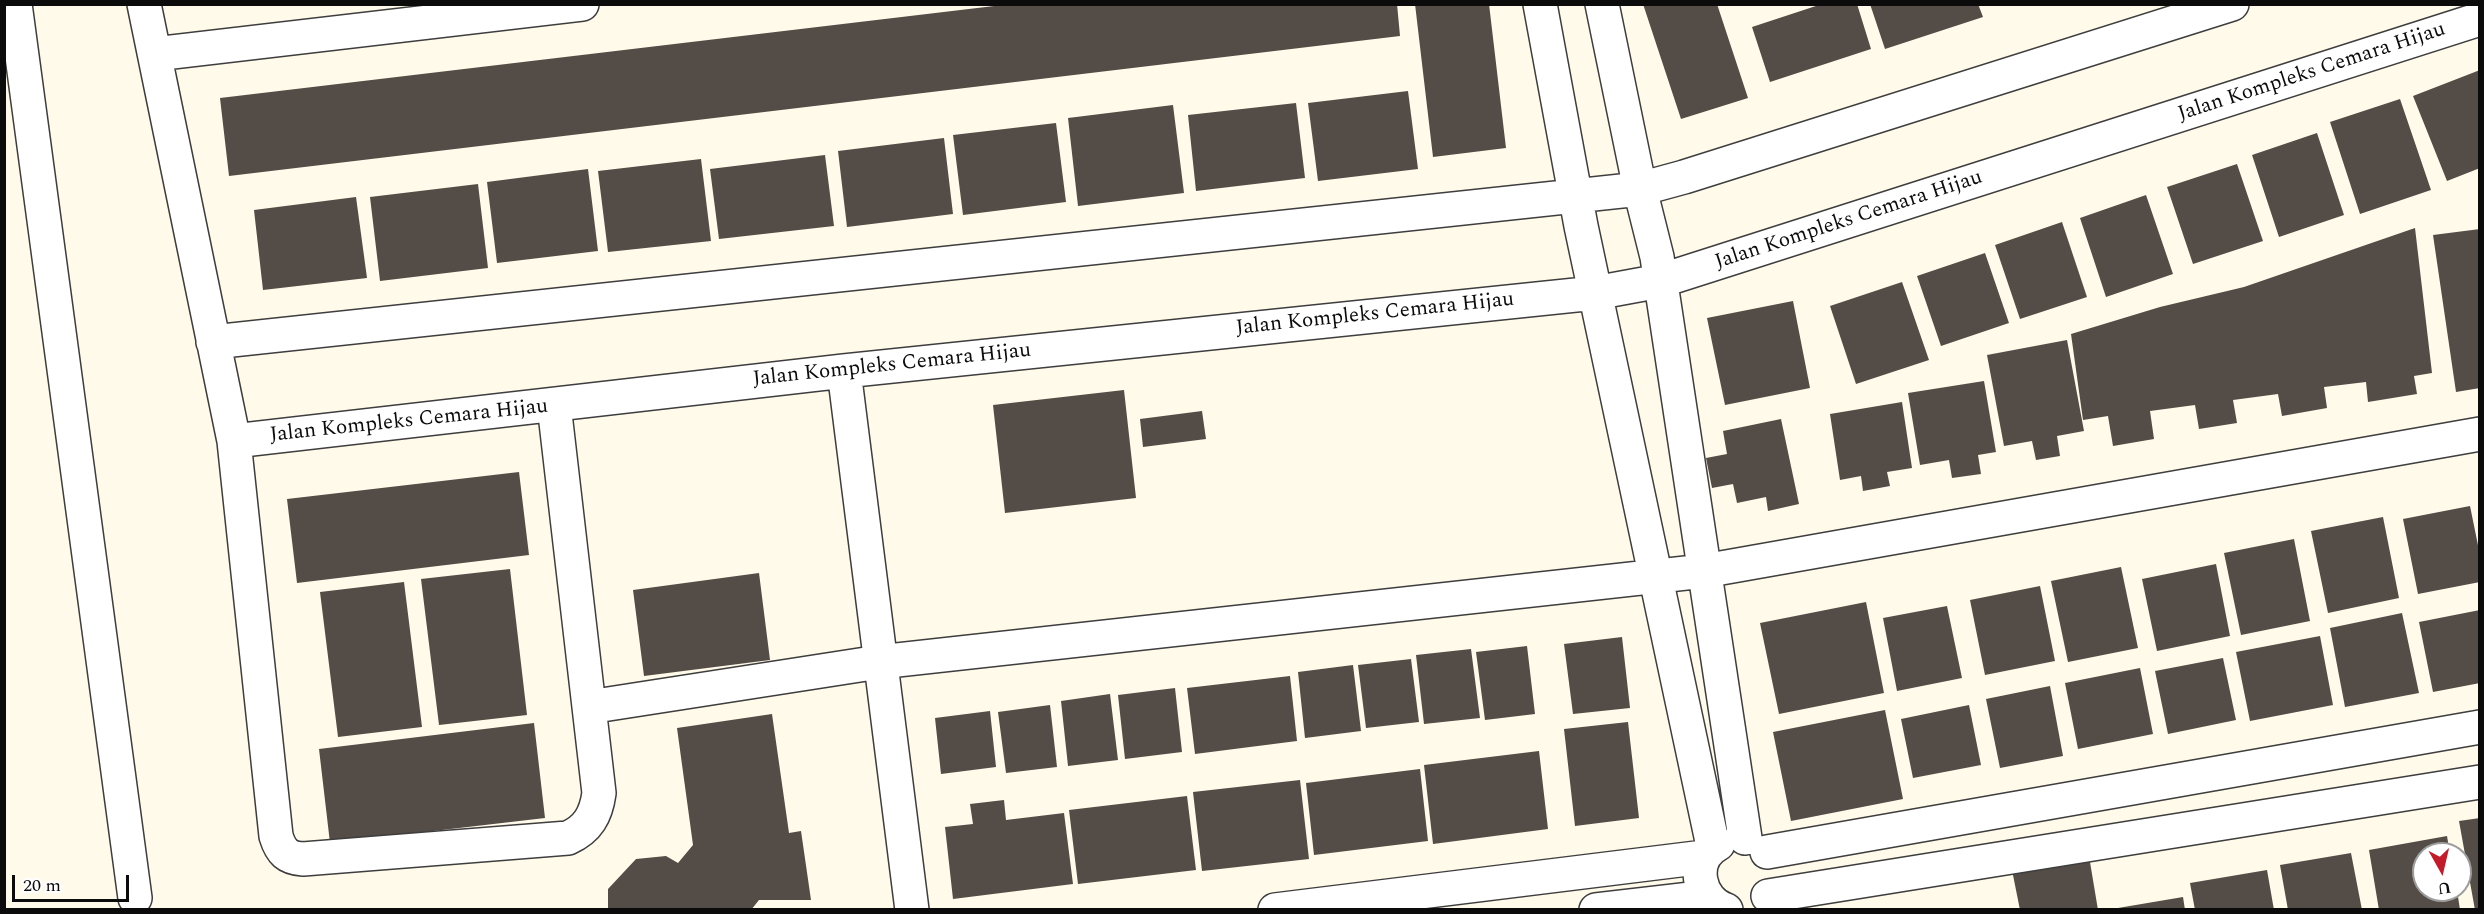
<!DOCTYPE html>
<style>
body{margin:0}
#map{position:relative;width:2484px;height:914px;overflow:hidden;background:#fffae9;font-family:Spectral,serif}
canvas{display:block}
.frame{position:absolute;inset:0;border:6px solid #0b0b0b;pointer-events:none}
.north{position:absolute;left:2412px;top:842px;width:60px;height:60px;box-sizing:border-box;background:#fff;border:2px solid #9d9d9d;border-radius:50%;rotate:172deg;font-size:16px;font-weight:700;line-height:24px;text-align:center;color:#0b0b0b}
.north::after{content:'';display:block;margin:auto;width:21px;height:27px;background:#c31b29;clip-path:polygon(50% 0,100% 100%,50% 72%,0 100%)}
.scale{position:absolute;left:12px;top:875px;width:117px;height:27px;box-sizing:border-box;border:3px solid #0b0b0b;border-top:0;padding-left:8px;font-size:18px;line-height:21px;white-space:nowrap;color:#0b0b0b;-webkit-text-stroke:4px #fff;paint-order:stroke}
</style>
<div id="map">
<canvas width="2484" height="914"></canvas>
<div class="frame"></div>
<div class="north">U</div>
<div class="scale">20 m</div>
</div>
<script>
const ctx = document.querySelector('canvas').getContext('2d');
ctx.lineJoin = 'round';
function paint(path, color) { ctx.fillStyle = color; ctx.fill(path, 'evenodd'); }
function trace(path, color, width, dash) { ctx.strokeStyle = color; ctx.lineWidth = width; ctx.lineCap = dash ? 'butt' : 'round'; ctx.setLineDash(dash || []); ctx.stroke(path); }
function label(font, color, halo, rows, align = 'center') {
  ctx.font = font + ' Spectral,serif'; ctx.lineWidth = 6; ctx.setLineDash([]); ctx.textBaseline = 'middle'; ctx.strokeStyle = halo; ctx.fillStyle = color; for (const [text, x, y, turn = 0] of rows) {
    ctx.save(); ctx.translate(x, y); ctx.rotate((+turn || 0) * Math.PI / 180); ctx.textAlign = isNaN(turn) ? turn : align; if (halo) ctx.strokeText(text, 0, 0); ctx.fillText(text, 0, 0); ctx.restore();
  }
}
paint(new Path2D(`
 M1011,4H1397L1400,36L229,176L220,98Z
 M1415,4H1489L1506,148L1433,157Z
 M1643,4H1717L1748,98L1681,119Z
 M1822,4H1857L1871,49L1770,82L1752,27Z
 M1870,4H1978L1983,17L1885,49Z
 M2480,70V168L2447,181L2413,96Z
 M1408,91L1418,169L1318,181L1308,103Z
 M2400,99L2431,190L2360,214L2330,122Z
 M1296,103L1305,178L1196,191L1188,115Z
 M1173,105L1184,193L1078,206L1068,118Z
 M1056,123L1066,202L963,215L953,135Z
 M2317,133L2344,215L2279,237L2252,155Z
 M944,138L953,214L847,227L838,151Z
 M825,155L834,226L719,239L710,169Z
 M701,159L711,241L608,252L598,171Z
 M2237,164L2263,241L2193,264L2167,187Z
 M588,169L598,251L497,263L487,182Z
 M478,184L488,268L380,281L370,197Z
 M2146,195L2173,274L2106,297L2080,218Z
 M356,197L367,278L263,290L254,210Z
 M2062,222L2087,297L2020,319L1995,245Z
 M2415,228L2432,373L2414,376L2417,394L2368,402L2366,382L2324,387L2327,408L2282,416L2278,394L2233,400L2237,423L2199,429L2195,405L2150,411L2154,439L2113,446L2108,416L2083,420L2071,334L2160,307L2244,287Z
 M2480,229V388L2456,392L2433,235Z
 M1985,253L2009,323L1941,346L1917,276Z
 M1902,282L1929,360L1856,384L1830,306Z
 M1793,301L1810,388L1725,405L1707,318Z
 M2067,340L2084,431L2057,436L2060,456L2036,460L2032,441L2004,446L1987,355Z
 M1984,381L1996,452L1978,455L1981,474L1952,478L1949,460L1920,465L1908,393Z
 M1124,390L1136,498L1005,513L993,405Z
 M1902,402L1912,468L1887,472L1890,486L1863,491L1861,476L1840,480L1830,414Z
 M1202,411L1206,439L1143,447L1140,419Z
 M1781,419L1799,504L1768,511L1766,497L1737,503L1733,484L1712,488L1706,458L1727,454L1723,431Z
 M519,472L529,555L297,583L287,499Z
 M2470,506L2480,555V582L2418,594L2403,519Z
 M2383,517L2399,598L2328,613L2311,531Z
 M2294,539L2310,621L2241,635L2224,553Z
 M2216,564L2230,636L2157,651L2142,579Z
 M2121,567L2138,648L2068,662L2051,581Z
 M510,569L527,715L439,725L421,579Z
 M759,573L770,660L644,676L633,590Z
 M404,582L422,727L338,737L320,592Z
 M2040,586L2055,661L1985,675L1970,600Z
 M1866,602L1884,693L1779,714L1760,623Z
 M1947,606L1962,678L1897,691L1883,618Z
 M2480,610V683L2433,692L2419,622Z
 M2402,613L2419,693L2345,707L2330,628Z
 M2320,636L2333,705L2250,721L2236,652Z
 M1622,637L1630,708L1573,714L1564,644Z
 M1527,646L1535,714L1485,720L1476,652Z
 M1471,649L1480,718L1424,724L1416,655Z
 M2223,658L2236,720L2168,734L2155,671Z
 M1411,659L1419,722L1366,728L1358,665Z
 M1353,665L1361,731L1305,738L1298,672Z
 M2140,668L2153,734L2078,749L2065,683Z
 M1290,676L1297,741L1195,754L1187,688Z
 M2050,686L2063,756L2000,768L1986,699Z
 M1175,688L1182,752L1125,759L1118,695Z
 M1110,694L1118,760L1068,766L1061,701Z
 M1050,705L1057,767L1006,773L998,712Z
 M1969,705L1981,765L1913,778L1901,719Z
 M1885,710L1903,799L1791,821L1773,732Z
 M990,711L996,767L941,774L935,718Z
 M772,714L789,833L801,831L811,900H759L751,910H608V889L636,859L666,856L678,863L693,845L677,728Z
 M1628,722L1639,818L1575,826L1564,729Z
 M534,723L545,818L330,843L319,749Z
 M1539,751L1548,829L1433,844L1424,765Z
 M1420,769L1428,841L1314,855L1306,783Z
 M1300,780L1309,859L1202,871L1193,792Z
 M1187,796L1196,870L1078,884L1069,810Z
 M1004,800L1006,820L1064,813L1073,884L953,899L945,827L973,824L970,804Z
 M2480,818V910H2475L2459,821Z
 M2447,836L2450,854H2424V890H2457L2460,910H2379L2369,850Z
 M2351,853L2362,910H2288L2280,865Z
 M2089,856L2098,910H2020L2012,870Z
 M2267,870L2274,910H2195L2190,883Z
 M2183,897L2185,910H2118V908Z`), '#544c47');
const street = new Path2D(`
 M15,4L135,898
 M144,4L234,441L276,836C281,852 287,858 303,859L568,838C588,829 596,815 599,793L554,405
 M1540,4L1581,226L1713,846
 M1602,4L1640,189L1657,257L1745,838
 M155,54L582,4
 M213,342L1640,189L1684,177L2232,4
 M844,371L912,910
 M234,441L844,371L1595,293L1660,281L2480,19
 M589,707L879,662L1704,571L2480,434
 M1718,844C1689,859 1698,901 1726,910
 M1767,852L2480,727
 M1768,896L2480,782
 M1275,910L1704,857
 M1596,910L1708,897`);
trace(street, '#3e3e3e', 36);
trace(street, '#fff', 33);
label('21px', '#0b0b0b', '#fff', [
 ["Jalan Kompleks Cemara Hijau",2312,73,-18],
 ["Jalan Kompleks Cemara Hijau",1849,221,-18],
 ["Jalan Kompleks Cemara Hijau",1375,315,-6],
 ["Jalan Kompleks Cemara Hijau",892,366,-6],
 ["Jalan Kompleks Cemara Hijau",409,422,-6]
]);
</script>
